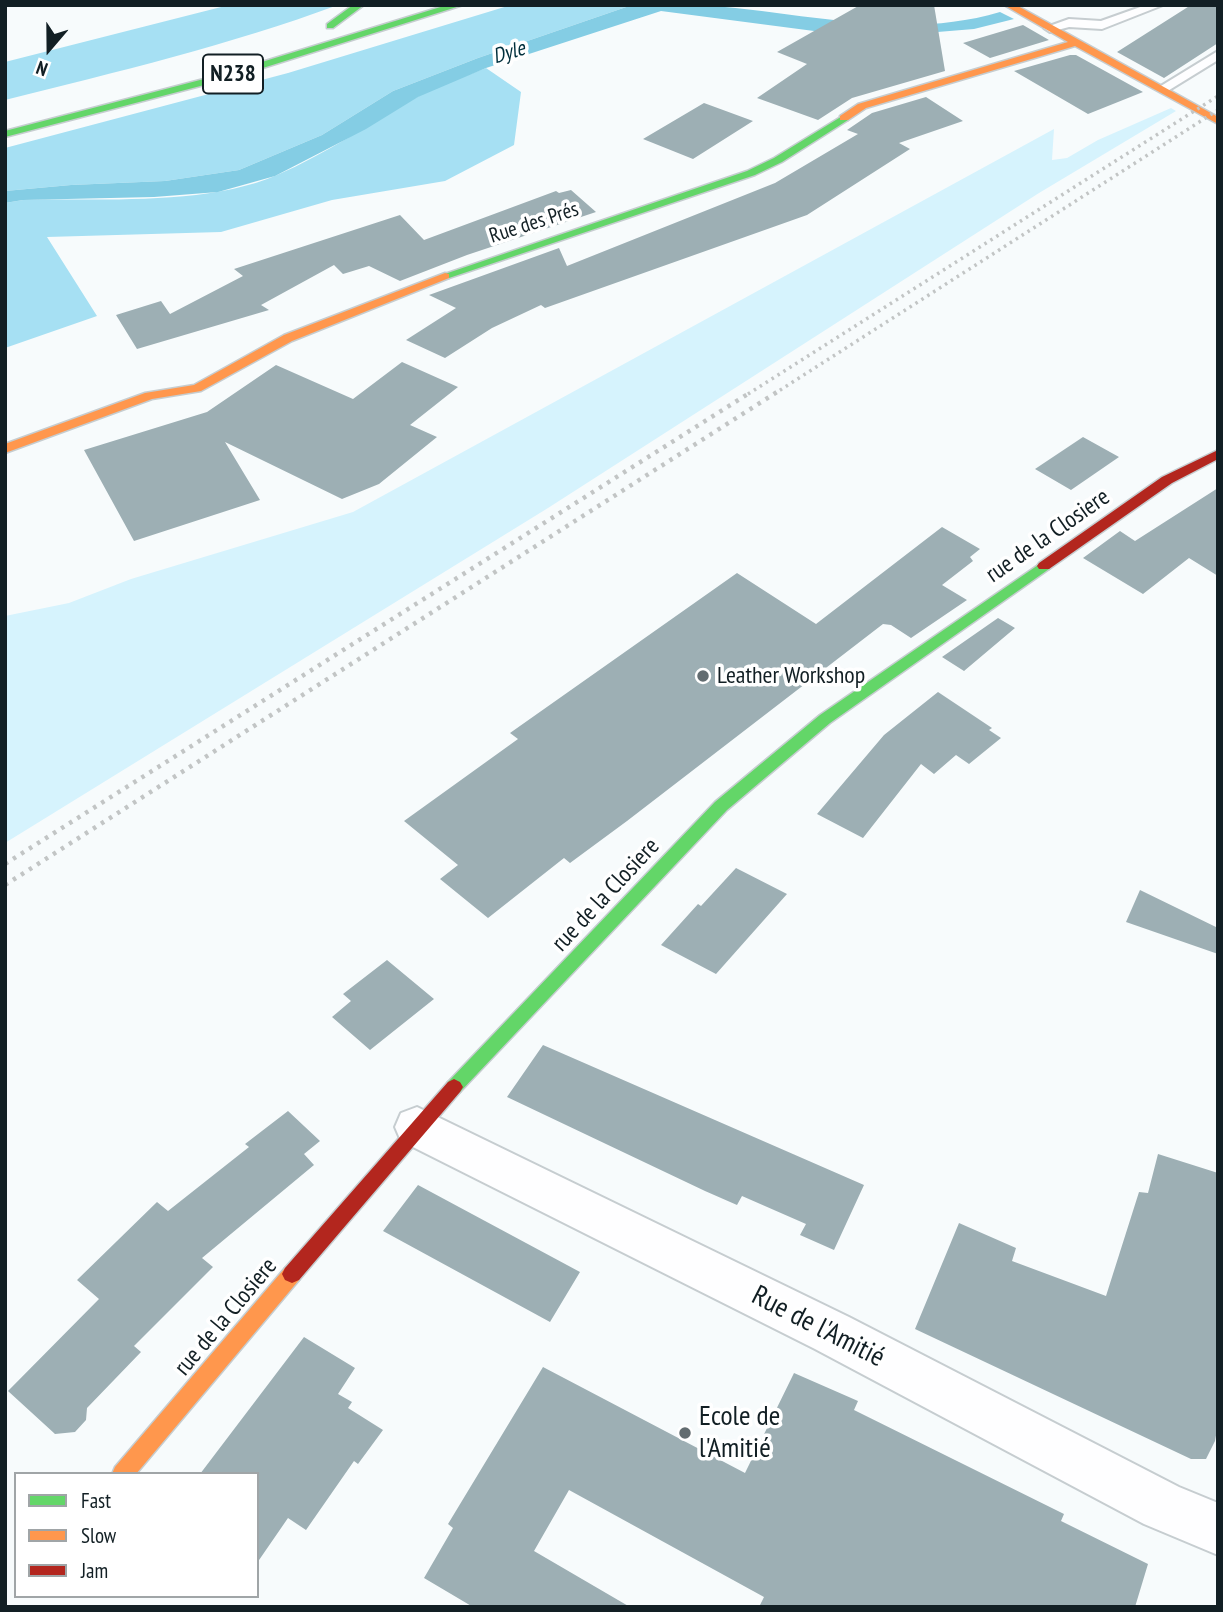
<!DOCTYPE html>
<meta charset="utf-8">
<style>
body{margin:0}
#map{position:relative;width:1223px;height:1612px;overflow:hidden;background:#f7fbfc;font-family:"PT Sans Narrow",sans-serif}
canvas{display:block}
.frame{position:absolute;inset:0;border:7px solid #121f24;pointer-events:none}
.legend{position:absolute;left:14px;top:1472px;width:245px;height:126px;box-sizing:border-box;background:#fff;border:2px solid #a0a5a7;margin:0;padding:9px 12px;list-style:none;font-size:21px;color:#121f24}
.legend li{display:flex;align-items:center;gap:14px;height:35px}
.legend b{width:35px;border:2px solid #a0a5a7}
.north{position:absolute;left:14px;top:14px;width:70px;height:70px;-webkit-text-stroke:5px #fff;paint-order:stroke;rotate:200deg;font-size:19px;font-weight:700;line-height:28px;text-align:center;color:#121f24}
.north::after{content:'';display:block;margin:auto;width:24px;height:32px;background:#121f24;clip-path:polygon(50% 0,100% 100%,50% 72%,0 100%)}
</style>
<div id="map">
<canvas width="1223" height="1612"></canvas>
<div class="frame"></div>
<ul class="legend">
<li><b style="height:9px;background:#63d668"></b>Fast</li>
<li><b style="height:9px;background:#ff974d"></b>Slow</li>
<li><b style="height:9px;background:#b3261e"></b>Jam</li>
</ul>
<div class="north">N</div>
</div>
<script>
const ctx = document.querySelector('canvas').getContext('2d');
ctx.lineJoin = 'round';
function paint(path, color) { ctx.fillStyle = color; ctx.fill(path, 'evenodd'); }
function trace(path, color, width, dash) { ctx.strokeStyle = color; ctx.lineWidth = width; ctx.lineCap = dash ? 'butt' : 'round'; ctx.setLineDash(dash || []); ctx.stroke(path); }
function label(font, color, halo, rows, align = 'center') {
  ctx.font = font + ' "PT Sans Narrow",sans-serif'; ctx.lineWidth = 7; ctx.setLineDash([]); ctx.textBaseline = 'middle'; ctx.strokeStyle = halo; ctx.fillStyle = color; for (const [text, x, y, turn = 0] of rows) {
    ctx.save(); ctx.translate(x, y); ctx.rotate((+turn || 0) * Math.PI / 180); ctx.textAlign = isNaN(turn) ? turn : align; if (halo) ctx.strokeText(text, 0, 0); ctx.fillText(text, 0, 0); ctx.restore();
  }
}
paint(new Path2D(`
 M1171,108L1176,111L1039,193L548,508L5,843V616L69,603L131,579L353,512L1054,129L1052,160L1067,158L1098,140Z`), '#d6f3fd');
paint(new Path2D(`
 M229,5H338C230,45 117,72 5,100V62Z
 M511,5H632L478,58L393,91L322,135L239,170L165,181L71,185L5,191V148L288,73Z
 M486,68L521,92L514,145L445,181L332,200L221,232L47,237L97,316L5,348V203L23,200C100,198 206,206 277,175C326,154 370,123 417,97C439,86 463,77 486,68Z`), '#a6e0f3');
paint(new Path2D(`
 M632,5C653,5 675,4 696,5C798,10 900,42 1000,12L1014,19L974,29L913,34H837L661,11L486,68L418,97L366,129L275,176L218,192L154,197L23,200L5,203V191L71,185L165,181L239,170L322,135L393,91L478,58Z`), '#84cde4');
paint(new Path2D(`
 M860,5H934L945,71L852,98L818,120L757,98L807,64L777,52Z
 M1191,5H1218V43L1164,78L1117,52Z
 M1023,25L1049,40L990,58L963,43Z
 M1070,55H1076L1143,92L1088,114L1014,71Z
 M926,97L963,121L899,143L910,149L807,215L545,308L541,305L492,328L445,358L406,340L456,308L429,295L559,248L567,266L775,183L858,134L847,130L872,113Z
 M704,103L753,121L693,159L643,139Z
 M571,190L596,212L467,255L400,281L369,266L343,274L334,265L261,305L269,310L137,349L116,315L161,301L170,314L243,276L234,269L400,215L424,240L556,191L559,193Z
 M402,362L458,387L410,425L437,437L379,484L342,499L225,442L260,500L134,541L84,450L207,412L276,365L353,399Z
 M1083,437L1119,457L1071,490L1035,469Z
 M1218,488V576L1189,558L1143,594L1083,558L1120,531L1135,541Z
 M942,527L980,549L970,557L973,561L942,585L967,600L911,638L891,625L883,624L627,821L570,863L564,858L488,918L440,879L458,865L404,821L518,739L510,733L737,573L816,624Z
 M998,618L1015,628L964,671L942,657Z
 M938,692L992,728L989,730L1001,738L969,764L956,755L934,774L921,764L863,838L817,814L884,735Z
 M736,868L787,894L716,974L661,945L698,904L701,906Z
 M1140,890L1218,928V954L1126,922Z
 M387,960L434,999L370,1050L332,1017L351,1001L343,994Z
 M543,1045L864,1185L834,1250L800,1235L806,1224L742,1196L737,1205L705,1191L507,1097Z
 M288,1111L320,1141L304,1154L314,1165L202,1258L213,1267L134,1346L141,1352L87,1408L86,1420L75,1432L55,1434L8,1391L99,1299L77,1280L157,1202L168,1211L249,1147L245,1144Z
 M1158,1154L1218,1173V1424L1215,1441L1206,1459H1191L915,1329L959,1223L1016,1248L1012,1261L1106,1296L1139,1192L1148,1193Z
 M418,1185L580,1272L550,1322L383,1231Z
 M304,1337L355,1368L338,1394L352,1402L348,1408L383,1430L358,1464L354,1461L306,1530L288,1518L257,1563V1474H200Z
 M543,1367L745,1473L794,1373L858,1401L854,1410L1064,1514L1061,1521L1148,1564L1135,1607H759L764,1597L569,1490L534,1551L630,1607H473L424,1578L453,1528L448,1524Z`), '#9dafb4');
const lane = new Path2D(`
 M1146,5H1163L1102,29L1069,27L1050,32L1044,28L1069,19L1101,21Z
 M1218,51V60L1166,92L1156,89Z`);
const street = new Path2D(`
 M417,1107L849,1317L1179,1487L1218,1503V1555L1144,1524L815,1349L401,1141L395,1127L401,1113Z`);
const fast = new Path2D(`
 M353,5H364L333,28H327V24Z
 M447,5H463L231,78L5,137V131L223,74Z
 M844,115L849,118L848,120L782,162L755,175L449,278H441L439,276L747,171L774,158Z
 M1044,561L1049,563L1051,566L1049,569L830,723L727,810L460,1092L454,1095L448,1092L445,1087L448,1082L715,802L820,715Z`);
const slow = new Path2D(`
 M1004,5H1016L1218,117V124L1075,46L866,108L848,120H840V116L858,104L1068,42Z
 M445,273L449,274V278L292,341L201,391L152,399L5,453V444L145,393L194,385L284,335Z
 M292,1265L299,1268L302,1274L299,1280L136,1474H112L115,1467L285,1268Z`);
const jam = new Path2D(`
 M1218,450V459L1172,483L1049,569H1039L1037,566L1039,563L1162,477Z
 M454,1079L460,1082L463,1087L460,1092L299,1280L292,1283L285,1280L282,1274L285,1268L448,1082Z`);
trace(lane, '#c6cdd0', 4);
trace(street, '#c6cdd0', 4);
trace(fast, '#c6cdd0', 3);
trace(slow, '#c6cdd0', 3);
trace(jam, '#c6cdd0', 3);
paint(lane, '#fefeff');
paint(street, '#fefeff');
paint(fast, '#63d668');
paint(slow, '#ff974d');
paint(jam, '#b3261e');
trace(new Path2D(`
 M748,394L1218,96
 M774,394L1218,110`), '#c2c5c5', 3.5, [2.5, 4.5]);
trace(new Path2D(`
 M5,864L751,392
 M5,885L777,392`), '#c2c5c5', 4.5, [3.5, 6]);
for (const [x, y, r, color] of [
 [703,676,7,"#626c70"],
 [685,1433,7,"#626c70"]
]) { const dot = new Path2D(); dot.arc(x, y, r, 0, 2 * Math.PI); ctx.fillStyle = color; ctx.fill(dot); trace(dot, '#fff', 2.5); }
label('italic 21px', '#002f3c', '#fff', [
 ["Dyle",509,53,-17]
]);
label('21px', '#121f24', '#fff', [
 ["Rue des Prés",534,223,-18]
]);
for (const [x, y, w] of [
 [233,74,60]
]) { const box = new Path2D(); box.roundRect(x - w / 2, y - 19.5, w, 39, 5); ctx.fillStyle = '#fff'; ctx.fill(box); trace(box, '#121f24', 2); }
label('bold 23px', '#121f24', null, [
 ["N238",233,74]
]);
label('24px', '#121f24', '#fff', [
 ["rue de la Closiere",1048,536,-35],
 ["rue de la Closiere",606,895,-47],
 ["rue de la Closiere",226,1317,-50]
]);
label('24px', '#121f24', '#fff', [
 ["Leather Workshop",717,676]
], 'left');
label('28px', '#121f24', '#fff', [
 ["Rue de l'Amitié",818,1327,27]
]);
label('28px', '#121f24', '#fff', [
 ["Ecole de",699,1417],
 ["l'Amitié",699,1449]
], 'left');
</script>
